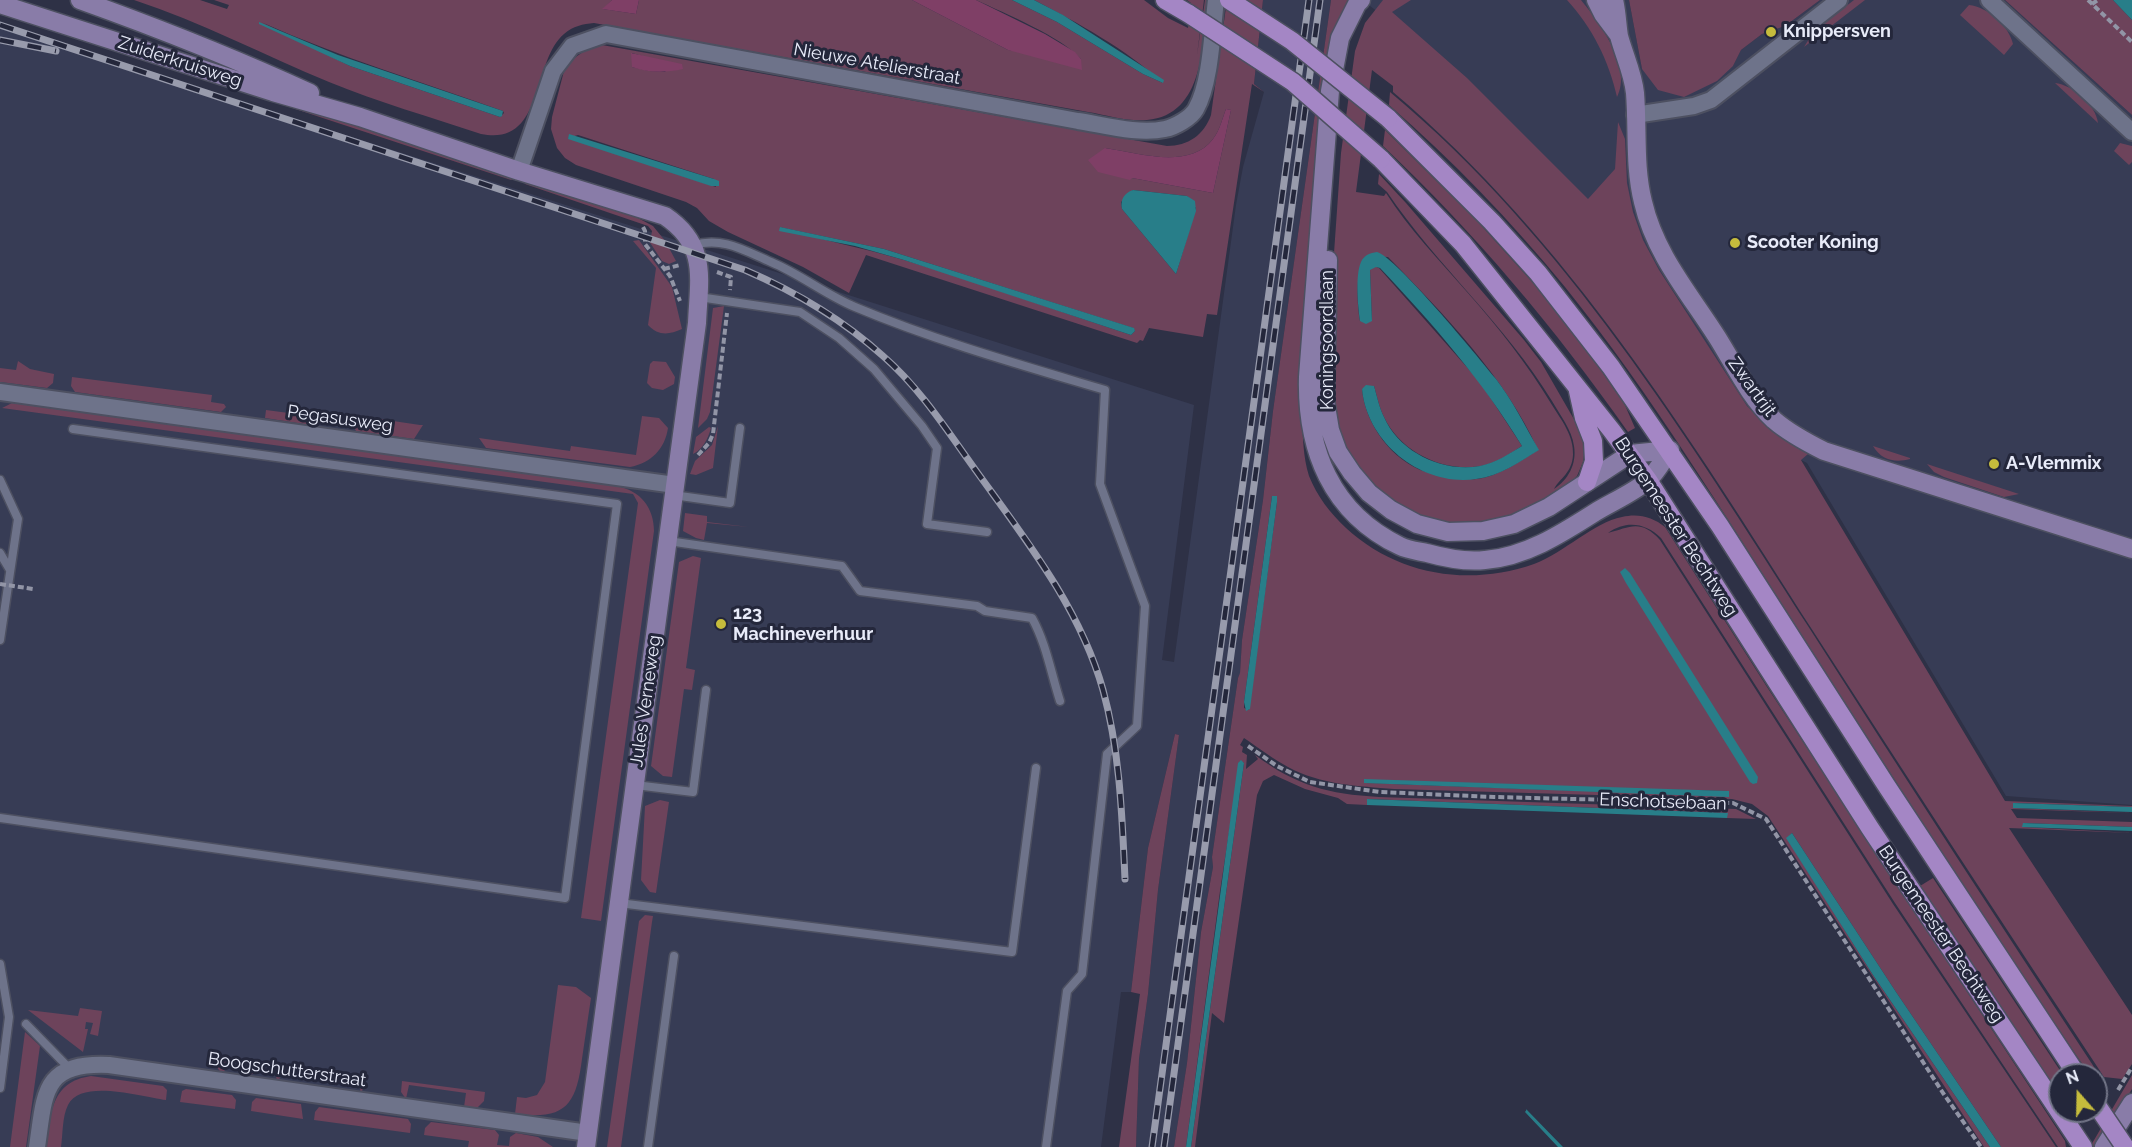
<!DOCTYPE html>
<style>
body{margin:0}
#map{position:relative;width:2132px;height:1147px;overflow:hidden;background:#2e3146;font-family:Raleway,sans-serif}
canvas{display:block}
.north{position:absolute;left:2048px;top:1063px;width:60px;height:60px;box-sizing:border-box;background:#24273b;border:2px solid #727587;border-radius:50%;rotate:340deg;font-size:16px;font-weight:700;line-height:24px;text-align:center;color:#e8ebf9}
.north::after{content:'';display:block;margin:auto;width:21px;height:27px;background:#c6bc3c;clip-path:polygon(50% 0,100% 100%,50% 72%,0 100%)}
</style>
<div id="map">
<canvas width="2132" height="1147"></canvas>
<div class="north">N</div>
</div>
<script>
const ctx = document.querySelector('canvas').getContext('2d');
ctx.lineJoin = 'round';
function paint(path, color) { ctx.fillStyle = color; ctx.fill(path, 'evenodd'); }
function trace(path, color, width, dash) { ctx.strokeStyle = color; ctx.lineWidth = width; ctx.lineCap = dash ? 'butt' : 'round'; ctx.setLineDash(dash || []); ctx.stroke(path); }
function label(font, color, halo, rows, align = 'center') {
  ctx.font = font + ' Raleway,sans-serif'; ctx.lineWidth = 6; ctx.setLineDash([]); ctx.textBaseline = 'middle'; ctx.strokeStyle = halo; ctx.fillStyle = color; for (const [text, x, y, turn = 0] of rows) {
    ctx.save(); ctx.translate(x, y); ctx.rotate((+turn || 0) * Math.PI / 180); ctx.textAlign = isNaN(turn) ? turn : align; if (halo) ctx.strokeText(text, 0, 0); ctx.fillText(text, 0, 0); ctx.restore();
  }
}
paint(new Path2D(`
 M1263,0H1331L1273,411L1263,500L1242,640L1240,674L1238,678L1212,857L1213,867L1201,932L1187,1063L1174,1147H1136L1139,1059L1148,994L1158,890L1179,735L1175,734L1148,848L1131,992H1121L1101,1147H0V25L1194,405L1162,660L1174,662L1236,205L1243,167L1264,92L1254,84Z
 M1362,0H1629L1642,69L1733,66L1741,50L1762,34L1785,26L1820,0H2005L2132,115V805L2006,796L1807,463L1763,441L1410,36Z`), '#373c55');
paint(new Path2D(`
 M134,0H200L227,9L229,5L214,0H612L603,9L636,14L639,0H912L1008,50L1081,59C1062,37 1004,13 976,0H1012L1057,22L1143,74L1163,83C1126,49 1078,23 1034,0H1144L1168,18L1188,28L1191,3L1187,0H1204L1197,55L1205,0H1208C1202,43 1205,115 1147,120C1128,122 1107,115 1088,112L594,23C583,24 573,26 564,34C531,62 545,147 481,134C430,117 378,102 329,82C264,55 201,22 134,0ZM261,22C339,57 422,82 503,111L504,113L500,117L350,66Z
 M1227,0H1263L1254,84L1264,92L1252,84L1217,315L1207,314L1203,337L1149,328L1143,341L1140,340L1137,343L866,255L849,293L803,267L728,232L709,221L697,208L686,202L576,165L565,158L557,148L551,129L552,117L564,71L573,59L587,49L602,45L1167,146C1188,146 1204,135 1211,115ZM632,53L649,58L666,72L649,71L632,67ZM1226,109L1231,110L1213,193L1132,178L1105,148C1138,153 1190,170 1213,139C1220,130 1222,119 1226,109ZM578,135L714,179L716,187L568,138ZM1133,190L1187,196L1196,208L1176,274L1122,209L1121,202ZM779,227L884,249L1133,328L1135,331L1131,335C1055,310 980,283 904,260C863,248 821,240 779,227Z
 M1331,0H1353L1345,13L1302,417C1303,437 1303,457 1309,476C1317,496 1330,513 1346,528C1397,575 1468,587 1534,564C1564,553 1594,522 1622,517C1638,513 1653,517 1665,527L1767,687L2065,1141L2066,1147H2058L1895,903L1661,538C1646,523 1626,520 1608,533C1629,528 1640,518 1660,540L1893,904L2056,1147H2001L1896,992L1792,833L1787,838L1873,975L1990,1147H1984L1768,816L1752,804L1732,799L1394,789C1358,786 1321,785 1288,767C1273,759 1259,748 1244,738L1240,745L1243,747L1242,752L1247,755L1246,769L1258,759L1255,755C1297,786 1328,794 1379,797L1736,809L1756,819L1727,818V813L1368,799L1367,805L1347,804L1338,798L1305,789L1274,775L1263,781L1257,795L1224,1023L1212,1013L1195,1147H1191L1244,763L1240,761L1220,891L1186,1147H1174L1187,1063L1201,932L1213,867L1212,857L1238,678L1240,673L1242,640L1263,500L1273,411ZM1272,496H1277V502L1249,710L1244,708V702ZM1364,783L1729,791V796Z
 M1383,0H1411L1392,12L1467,78L1588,199L1615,169L1618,122L1625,139L1627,183L1633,212L1643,240L1659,270L1747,406L1775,433L1808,454L1801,460L2005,801L2132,806V807L2013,803V808L2132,813L2011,809L2017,818L2132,822V827L2023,823V827L2132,833L2009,828L2132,1015V1064L2117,1087L2122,1079L2104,1077C2006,929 1909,780 1813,631C1690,438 1569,241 1393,92V86L1372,70L1356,192L1384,196L1386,193C1409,229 1439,260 1467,292C1499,328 1528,365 1552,405C1562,421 1574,436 1573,455C1572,473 1560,478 1554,489C1568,480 1577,464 1574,446C1572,430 1560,415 1552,401C1506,325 1437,266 1387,192L1378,184L1379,174L1406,203L1524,340L1541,362L1579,428L1585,449L1583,462L1577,476L1572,481L1529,511L1489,523L1451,524L1421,517L1391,502L1359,471L1339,436L1332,393L1334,253L1341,153L1355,51L1365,23ZM1366,256L1388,257C1443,313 1506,378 1538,450C1520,461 1498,477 1476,479C1469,480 1461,477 1454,476C1445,475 1435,474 1426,472C1392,461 1365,424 1362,389L1374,386C1377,396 1379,407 1384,417C1401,454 1450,476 1489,464C1501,460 1511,453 1522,446L1480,382L1379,268L1374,266L1370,269L1372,321H1360C1357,305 1355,267 1366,256Z
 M1567,0H1581C1599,22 1633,67 1617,97C1609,61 1592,27 1567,0Z
 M1629,0H1820L1785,26L1762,34L1741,50L1733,66L1717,81L1684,97L1658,90L1642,69Z
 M1854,0H1865L1804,47L1814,31Z
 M2005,0H2113L2132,20V115Z
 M1969,5C1988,7 2009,26 2013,44L2004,55L1960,15Z
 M5,10L515,177V178L511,180L4,13Z
 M2055,83C2073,85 2096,105 2098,123Z
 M1390,92C1566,239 1686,436 1808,626C1903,775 1999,923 2096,1070L2089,1074C1989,927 1895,781 1799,631C1724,514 1652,395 1565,287C1512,222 1452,160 1389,105Z
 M1385,130L1479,223L1534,284L1588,352L1624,403L1635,428L1628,432C1555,328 1475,233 1383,146Z
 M2120,143L2132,146V162L2129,165L2114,151Z
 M523,180L636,217L653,226L666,242L651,237L652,231L648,226L525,184Z
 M639,240L672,287L682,329C669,335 658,336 648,325L656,268L633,241Z
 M649,241L669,248L676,261L669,264L662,261Z
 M724,306L710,412L707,419L698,428L713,308Z
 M18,361L30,369L54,374L53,383L47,388L0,382V368L16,370Z
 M653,361L666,362L675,377L674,384L663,390L652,388L647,383L650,364Z
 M72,377L212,395L211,402L224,404L226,407L221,412L75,392L71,386Z
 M12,403L617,486C641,491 654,508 654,531L601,921L581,918L638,503L633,494L2,408Z
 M266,410L319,417L310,425L265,418Z
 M346,414L420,425H423L414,439L356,431Z
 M642,416L659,418L668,428C665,449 651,463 630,467L486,448L479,438L570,451L571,446L636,455Z
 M718,426L713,468L696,475L690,474L695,461L712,445Z
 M709,427L711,428C708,439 703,449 693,454L696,437Z
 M1873,446L1910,458V459C1895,463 1881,460 1873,446Z
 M1927,464L1936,467L2019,494L2004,497L1944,477L1934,472Z
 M685,513L707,516V522L749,527L707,523L704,540L696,538L683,531Z
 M693,556L701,558L686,668L695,670L692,690L684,689L672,777L663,776L651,766L679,562Z
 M1175,734L1179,735L1158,890L1148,994L1139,1059L1136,1147H1119L1140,994L1131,992L1148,848Z
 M660,800L669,802L656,893L650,892L641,880L645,806Z
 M1933,878L2063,1075H2060V1095L1920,886Z
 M645,915L653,916L652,922L621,1147H607L639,921Z
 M558,985L576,987L591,998C588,1018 585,1038 582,1059C576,1106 565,1120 515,1114L517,1097L526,1098L537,1095L545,1082Z
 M80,1008L102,1011L98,1036L90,1034L93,1023L86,1022L85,1029H88L83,1052L28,1010L78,1016Z
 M25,1032L40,1046L26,1147H10Z
 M219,1054L220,1056L256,1061L254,1073L246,1077L248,1063L226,1060L224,1074L221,1073L217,1067Z
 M273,1063L364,1076L362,1093L360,1092L361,1081L359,1078L282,1068L279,1081H277Z
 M2132,1075V1089L2096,1147H2090Z
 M91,1076L163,1086L167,1090L166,1100C142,1097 81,1078 68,1105C62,1117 63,1134 61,1147H47C51,1114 50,1082 91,1076Z
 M402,1081L485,1092L484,1101L477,1108L464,1107L466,1093L409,1085L406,1099L401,1092Z
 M186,1089L232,1095L236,1100L235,1109L180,1102L182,1091Z
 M256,1098L301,1104L303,1119L251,1111L252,1102Z
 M319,1107L408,1119L411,1124L410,1133L314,1120L315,1112Z
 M431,1122L495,1130L499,1135L497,1145L509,1146L510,1137L516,1133L538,1137L553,1147H468L469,1141L424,1135L425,1128Z`), '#6d435b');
paint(new Path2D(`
 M612,0H639L636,14L602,9Z
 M912,0H976L1045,34L1075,52L1081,59L1082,70L1008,50Z
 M631,53L682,64L683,69C665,73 650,73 632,67Z
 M1226,109L1231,110L1213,193L1132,178L1130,180L1098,172L1088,160L1105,148C1138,153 1190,170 1213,139C1220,130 1222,119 1226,109Z`), '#7f3f66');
paint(new Path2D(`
 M1012,0H1034L1063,15L1164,80L1163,83L1143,74L1057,22Z
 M2113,0H2132V20Z
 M259,22L338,55L503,111L502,116L500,117L350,66L259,24Z
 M569,134L714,179L719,181V186H711L568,139Z
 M1133,190L1187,196L1195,201L1196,211L1176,274L1122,209C1120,200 1124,193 1133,190Z
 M780,227L884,249L1134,328L1135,331L1131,335L904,260L855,246L779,231Z
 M1377,252C1396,257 1479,358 1496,379C1513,401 1525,426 1539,450C1519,462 1500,476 1476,479C1422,487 1367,443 1362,389L1366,385L1374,386C1377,396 1379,407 1384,417C1399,452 1443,473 1480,466C1495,463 1509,454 1522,446C1482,380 1432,323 1380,268L1376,267L1370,270L1372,321L1366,324L1360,321C1358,307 1355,275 1361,262C1364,255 1370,253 1377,252Z
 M1272,496H1277V502L1250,709L1246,711L1244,702Z
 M1625,568L1630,573L1758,777L1757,783L1753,784L1750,782L1626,583L1620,572Z
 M1241,760L1244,763L1191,1147H1186L1238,763Z
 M1364,779L1729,791V797L1364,783Z
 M1367,799L1728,813L1727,818L1367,805Z
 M2013,803L2132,807V812L2013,808Z
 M2023,823L2132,827V831L2022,827Z
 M1792,833L1896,992L2001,1147H1990L1873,975L1786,838Z
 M1527,1109V1110L1563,1147H1558L1525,1112Z`), '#287e89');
const lane = new Path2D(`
 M693,245C724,237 743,250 771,262C800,274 826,295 855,307C936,341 1021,365 1105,390L1100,484L1145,606L1137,726L1107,754L1082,974L1067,991L1046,1147
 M699,297L800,312L839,338L874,369L922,426L937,448L927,524L987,532
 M0,480L18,519L0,640
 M673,495L730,503L740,428
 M668,541L842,566L860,591L977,606L985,611L1032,618C1046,643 1051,673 1060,701
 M0,553L10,570
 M635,785L693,792L706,690
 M0,818L565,898L617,504L73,429
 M619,903L1012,952L1036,768
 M0,964L9,1017L0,1088
 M26,1024L69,1068
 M648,1147L674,956`);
const street = new Path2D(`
 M1989,0L2132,132
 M1635,115L1694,106L1711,100L1839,0
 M519,171L553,71L572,46L606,34L1078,121C1104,125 1139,135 1165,129C1175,127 1191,118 1196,109C1211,82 1212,32 1216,0
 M0,392L675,485
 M37,1147C45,1093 42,1062 109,1065L588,1133`);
const secondary = new Path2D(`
 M80,0C158,28 234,58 310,93
 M1361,0L1357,4L1340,38L1330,91L1308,377C1306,449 1331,513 1400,546C1408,550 1418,551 1427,553C1445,558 1467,562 1485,560C1525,557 1561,534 1594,513C1608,504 1637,491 1648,480C1657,472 1663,460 1670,450
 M1596,0L1603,14L1618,34
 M1614,0C1617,12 1617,24 1619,36C1624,55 1633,73 1635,93C1638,130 1634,166 1643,202C1655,254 1689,293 1717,337C1734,364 1750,398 1774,420C1789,433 1806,442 1824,451L2132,549
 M0,4L273,92L360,117L519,171L665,216C708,245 699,278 697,323L586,1147
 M1328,260L1325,400L1330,430L1338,452L1352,473L1369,493L1391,510L1417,524L1448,532L1483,531L1514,524L1549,507L1630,454L1670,450
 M2104,1147L2132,1103`);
const primary = new Path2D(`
 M1165,0L1189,14
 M1388,118L1492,222L1538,273L1611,367L1720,526L1886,785L2077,1075
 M1381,159L1463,244L1612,431L1648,480L1870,828L2083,1147
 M1578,391L1584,418L1593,441L1594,461L1587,482`);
trace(lane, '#4d5061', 11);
trace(street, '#4d5061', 20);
trace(secondary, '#4d5061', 21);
trace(primary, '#4d5061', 21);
trace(new Path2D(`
 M2088,0L2132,42
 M2092,4L2098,0
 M643,227L645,231V244L670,276L680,301
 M664,269L680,265
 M717,272L731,277L730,290
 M698,455L709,443L713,434L727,313
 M1248,746L1277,766L1310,782L1380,792L1494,797L1733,803L1766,819L1943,1093L1981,1147
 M2118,1090L2132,1067`), '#9295a6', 4, [6, 3]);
trace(lane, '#6e738a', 8);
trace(street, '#6e738a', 16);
trace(secondary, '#897ca8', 18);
trace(primary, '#a486c5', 18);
const rail = new Path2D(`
 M0,25L745,270C796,292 842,319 883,356C921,389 948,432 977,472C1026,540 1080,608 1103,690C1120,752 1122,815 1125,879
 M0,40L56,51
 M1152,1147L1309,0
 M1164,1147L1320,0`);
trace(rail, '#989bac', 7);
trace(rail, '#24273b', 4.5, [14]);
const primaryBridge = new Path2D(`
 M1229,0L1292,41L1388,118
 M1189,14L1293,82L1381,159
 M2096,1104L2125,1147`);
trace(primaryBridge, '#4d5061', 21, []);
trace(new Path2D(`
 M0,584L33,589`), '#9295a6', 4, [6, 3]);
trace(primaryBridge, '#a486c5', 18);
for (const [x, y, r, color] of [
 [1771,32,6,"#c6bc3c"],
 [1735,243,6,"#c6bc3c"],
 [1994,464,6,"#c6bc3c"],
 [721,624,6,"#c6bc3c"]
]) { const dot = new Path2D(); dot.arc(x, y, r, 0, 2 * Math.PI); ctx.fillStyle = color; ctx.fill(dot); trace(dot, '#24273b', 2); }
label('bold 18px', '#e8ebf9', '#24273b', [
 ["Knippersven",1783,32],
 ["Scooter Koning",1747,243],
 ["A-Vlemmix",2006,464],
 ["123",733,614],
 ["Machineverhuur",733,635]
], 'left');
label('18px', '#e8ebf9', '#24273b', [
 ["Zuiderkruisweg",180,62,18],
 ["Nieuwe Atelierstraat",877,64,10],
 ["Koningsoordlaan",1328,340,-90],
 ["Zwartrijt",1752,387,54],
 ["Pegasusweg",340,419,8],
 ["Burgemeester Bechtweg",1676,527,57],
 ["Jules Verneweg",646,701,-82],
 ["Enschotsebaan",1663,802,2],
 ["Burgemeester Bechtweg",1941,934,56],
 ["Boogschutterstraat",287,1070,8]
]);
</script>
